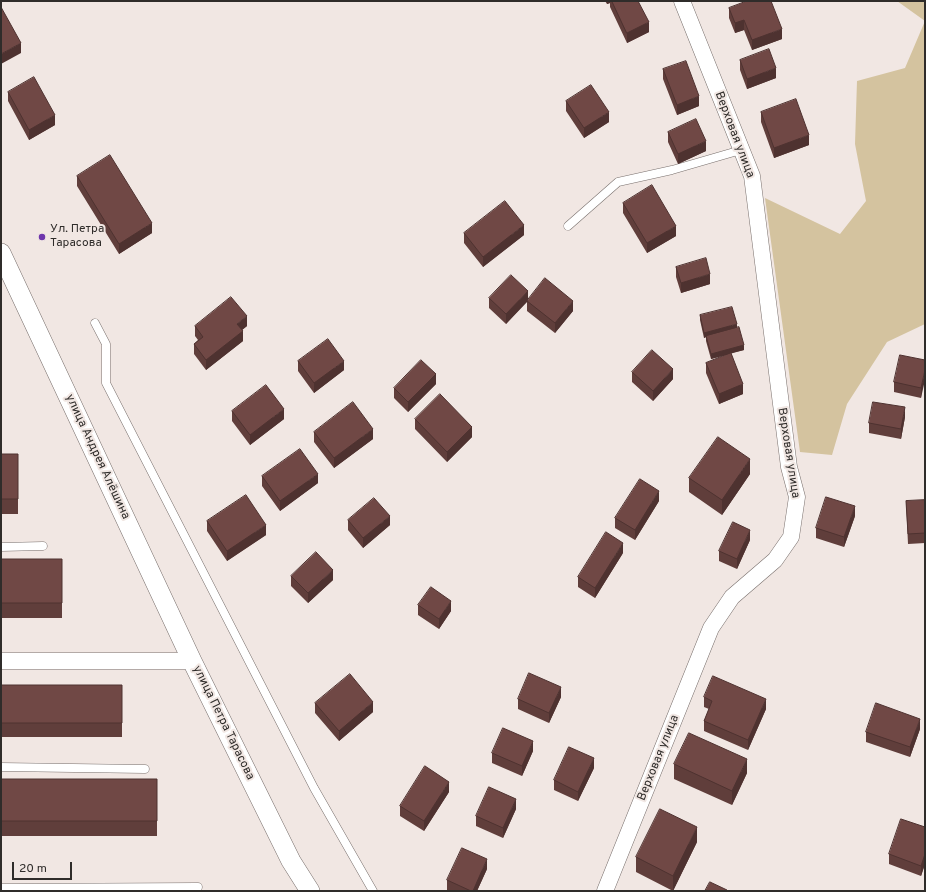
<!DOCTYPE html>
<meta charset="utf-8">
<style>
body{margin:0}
#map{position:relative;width:926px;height:892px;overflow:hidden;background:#f1e7e3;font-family:Overpass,sans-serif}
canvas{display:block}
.frame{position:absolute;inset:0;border:2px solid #2f2c2a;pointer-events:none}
.scale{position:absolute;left:12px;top:862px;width:60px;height:18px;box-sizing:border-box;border:2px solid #2f2c2a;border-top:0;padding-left:5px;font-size:12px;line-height:14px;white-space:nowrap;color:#2f2c2a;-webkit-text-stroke:3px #f1e7e3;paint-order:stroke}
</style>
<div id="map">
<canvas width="926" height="892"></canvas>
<div class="frame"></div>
<div class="scale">20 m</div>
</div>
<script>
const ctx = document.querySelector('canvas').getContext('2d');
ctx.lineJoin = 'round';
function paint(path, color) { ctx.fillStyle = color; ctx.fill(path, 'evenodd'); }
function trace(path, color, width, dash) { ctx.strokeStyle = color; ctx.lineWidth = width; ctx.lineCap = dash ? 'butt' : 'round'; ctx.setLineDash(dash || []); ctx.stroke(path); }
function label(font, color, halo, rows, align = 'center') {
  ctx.font = font + ' Overpass,sans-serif'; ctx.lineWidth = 4; ctx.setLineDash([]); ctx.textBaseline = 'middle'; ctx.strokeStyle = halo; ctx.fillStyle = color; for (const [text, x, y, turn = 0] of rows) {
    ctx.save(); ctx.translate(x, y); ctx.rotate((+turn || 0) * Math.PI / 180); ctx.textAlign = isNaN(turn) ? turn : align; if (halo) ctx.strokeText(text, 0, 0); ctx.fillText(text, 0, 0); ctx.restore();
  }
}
paint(new Path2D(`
 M897,1H925V324L887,342L847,404L832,455L800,452L765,198L840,234L866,201L855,144L857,81L905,68L925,21Z`), '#d4c39f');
const service = new Path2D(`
 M568,226L618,182L672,170L741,150
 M95,323L106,344V383L314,788L373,891
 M1,547L43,546
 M1,767L145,769
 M1,888L198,887`);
const minor = new Path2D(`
 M1,661H192
 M605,891L711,628L732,597L775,560L791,537L797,497L789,467L752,176L682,1`);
const tertiary = new Path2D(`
 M1,253L192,661L291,861L310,891`);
trace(service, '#786f6c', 9);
trace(minor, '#786f6c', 17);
trace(tertiary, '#786f6c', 20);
trace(service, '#fff', 8);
trace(minor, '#fff', 16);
trace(tertiary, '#fff', 19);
paint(new Path2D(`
 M605,1H638L649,32L627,43L610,7V3L607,4Z
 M729,8L782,39L752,50L744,30L735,33L729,18Z
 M740,60L776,78L747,89L740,70Z
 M663,69L699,106L677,115L663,79Z
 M8,92L55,125L29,140L8,101Z
 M566,101L609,122L584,138L566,111Z
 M761,112L809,145L774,158L761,122Z
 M668,132L706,151L678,164L668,142Z
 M77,176L152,233L119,254L77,186Z
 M623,203L676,236L647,253L623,213Z
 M464,233L524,235L483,267L464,243Z
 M676,267L710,284L681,293L676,277Z
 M489,298L528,300L573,311L555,333L527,311V301L506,324L489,308Z
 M700,315L737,328L744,350L731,353L743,394L719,404L706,373V363L726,355L711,359L706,341V337L704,338L700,320Z
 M195,326H247L242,330L243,341L206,370L194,354V344L198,340L195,336Z
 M925,360L921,398L894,392V382Z
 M298,361L344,370L314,393L298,371Z
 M632,372L673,379L653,401L632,382Z
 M436,384L408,412L394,398V388Z
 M232,411L284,419L250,445L232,421Z
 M905,417L901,439L869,433V423Z
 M415,419L472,437L447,462L415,429Z
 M314,432L373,439L334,468L314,442Z
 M1,454H18V514H1Z
 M750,474L722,515L689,492V478Z
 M262,476L318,483L280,511L262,486Z
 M925,500V543L908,544L906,501Z
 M659,501L635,540L615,528V518Z
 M855,516L844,547L816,538V528Z
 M348,520L390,525L363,548L348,530Z
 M207,521L266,535L227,561L207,531Z
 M750,540L737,569L719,561V551Z
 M623,553L595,598L578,587V577Z
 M1,559H62V618H1Z
 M291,576L333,580L308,603L291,586Z
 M418,605L451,611L439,629L418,615Z
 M1,685H122V737H1Z
 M561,697L549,723L518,709V699Z
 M704,697L766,709L748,750L704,731V721L709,709L704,707Z
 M315,703L373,712L339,741L315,713Z
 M920,729L910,757L866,742V732Z
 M533,751L522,776L492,763V753Z
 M674,764L747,773L732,805L674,779Z
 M594,768L578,801L554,790V780Z
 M1,779H157V836H1Z
 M449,792L424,831L400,816V806Z
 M516,809L503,838L476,826V816Z
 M925,827V864L921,876L889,864V854Z
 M697,842L673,891L636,872V857Z
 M487,869L477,891H449L447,890V880Z`), '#603e3b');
paint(new Path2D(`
 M607,1H610V3L607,4Z
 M744,20V30L735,33V23Z
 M649,22V32L627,43V33Z
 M782,29V39L752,50V40Z
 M21,43V53L1,64V54Z
 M776,68V78L747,89V79Z
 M699,96V106L677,115V105Z
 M609,112V122L584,138V128Z
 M55,115V125L29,140V130Z
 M809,135V145L774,158V148Z
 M706,141V151L678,164V154Z
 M152,223V233L119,254V244Z
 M524,225V235L483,267V257Z
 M676,226V236L647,253V243Z
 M710,274V284L681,293V283Z
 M528,291V301L506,324V314Z
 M573,301V311L555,333V323Z
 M247,316V326L237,334V324Z
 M737,324V329L706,336V337L704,338V333Z
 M243,331V341L206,370V360Z
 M744,345V350L711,359V354Z
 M344,361V370L314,393V383Z
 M673,369V379L653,401V391Z
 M925,370V380L921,398V388Z
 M436,374V384L408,412V402Z
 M743,384V394L719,404V394Z
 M905,407V417L901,439V429Z
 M284,409V419L250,445V435Z
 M472,427V437L447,462V452Z
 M373,429V439L334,468V458Z
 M750,459V474L722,515V500Z
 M318,474V483L280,511V501Z
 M659,491V501L635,540V530Z
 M855,506V516L844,547V537Z
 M390,516V525L363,548V538Z
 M266,525V535L227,561V551Z
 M750,530V540L737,569V559Z
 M623,543V553L595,598V588Z
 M333,570V580L308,603V593Z
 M451,601V611L439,629V619Z
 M561,687V697L549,723V713Z
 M766,699V709L748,750V740Z
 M373,702V712L339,741V731Z
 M920,719V729L910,757V747Z
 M533,741V751L522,776V766Z
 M594,758V768L578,801V792Z
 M747,759V773L732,805V791Z
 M449,782V792L424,831V821Z
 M516,799V809L503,838V828Z
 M697,827V842L673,891V876Z
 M925,854V864L921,876V866Z
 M487,859V869L477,891H473Z`), '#4e3230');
const building = new Path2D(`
 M612,1H638L649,22L627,33Z
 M747,1H771L782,29L752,40L744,20L735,23L729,8Z
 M1,7L21,43L1,54Z
 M769,49L776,68L747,79L740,60Z
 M686,61L699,96L677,105L663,69Z
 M34,77L55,115L29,130L8,92Z
 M591,85L609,112L584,128L566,101Z
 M796,99L809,135L774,148L761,112Z
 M696,119L706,141L678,154L668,132Z
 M110,155L152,223L119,244L77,176Z
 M652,185L676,226L647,243L623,203Z
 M505,201L524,225L483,257L464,233Z
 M706,258L710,274L681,283L676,267Z
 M511,275L528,291L506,314L489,298Z
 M545,278L573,301L555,323L527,301Z
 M231,297L247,316L237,324L243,331L206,360L194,344L203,337L195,326Z
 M732,307L737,324L704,333L700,315Z
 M739,327L744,345L711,354L706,336Z
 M328,339L344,361L314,383L298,361Z
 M652,350L673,369L653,391L632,372Z
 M731,353L743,384L719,394L706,363Z
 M900,355L925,360V370L921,388L894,382Z
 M421,360L436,374L408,402L394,388Z
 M266,385L284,409L250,435L232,411Z
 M440,394L472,427L447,452L415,419Z
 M353,402L373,429L334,458L314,432Z
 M873,402L905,407L901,429L869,423Z
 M718,437L750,459L722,500L689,478Z
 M300,449L318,474L280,501L262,476Z
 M1,454H18V499H1Z
 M640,479L659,491L635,530L615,518Z
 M246,495L266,525L227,551L207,521Z
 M826,497L855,506L844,537L816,528Z
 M374,498L390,516L363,538L348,520Z
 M925,500V533L908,534L906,501Z
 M733,522L750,530L737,559L719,551Z
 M606,532L623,543L595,588L578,577Z
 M316,552L333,570L308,593L291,576Z
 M1,559H62V603H1Z
 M431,587L451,601L439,619L418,605Z
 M529,673L561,687L549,713L518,699Z
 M350,674L373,702L339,731L315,703Z
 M713,676L766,699L748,740L704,721L712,701L704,697Z
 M1,685H122V723H1Z
 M876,703L920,719L910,747L866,732Z
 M503,728L533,741L522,766L492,753Z
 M689,733L747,759L732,791L674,764Z
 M569,747L594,758L578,792L554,780Z
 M425,766L449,782L424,821L400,806Z
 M1,779H157V821H1Z
 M489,787L516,799L503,828L476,816Z
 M660,809L697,827L673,876L636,857Z
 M901,819L925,827V854L921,866L889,854Z
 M462,848L487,859L473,891H471L447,880Z
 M710,882L727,890V891H705Z`);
paint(building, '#704845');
trace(building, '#4e3230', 1);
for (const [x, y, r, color] of [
 [42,237,4,"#6e36ac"]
]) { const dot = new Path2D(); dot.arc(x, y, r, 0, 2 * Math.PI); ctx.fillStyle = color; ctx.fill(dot); trace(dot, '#f1e7e3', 1.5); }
label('12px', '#2f2c2a', '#f1e7e3', [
 ["Верховая улица",734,135,69],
 ["Верховая улица",788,453,81],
 ["улица Андрея Алёшина",97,457,65],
 ["улица Петра Тарасова",223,723,64],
 ["Верховая улица",659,758,-68]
]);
label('12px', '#2f2c2a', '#f1e7e3', [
 ["Ул. Петра",50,230],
 ["Тарасова",50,244]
], 'left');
</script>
